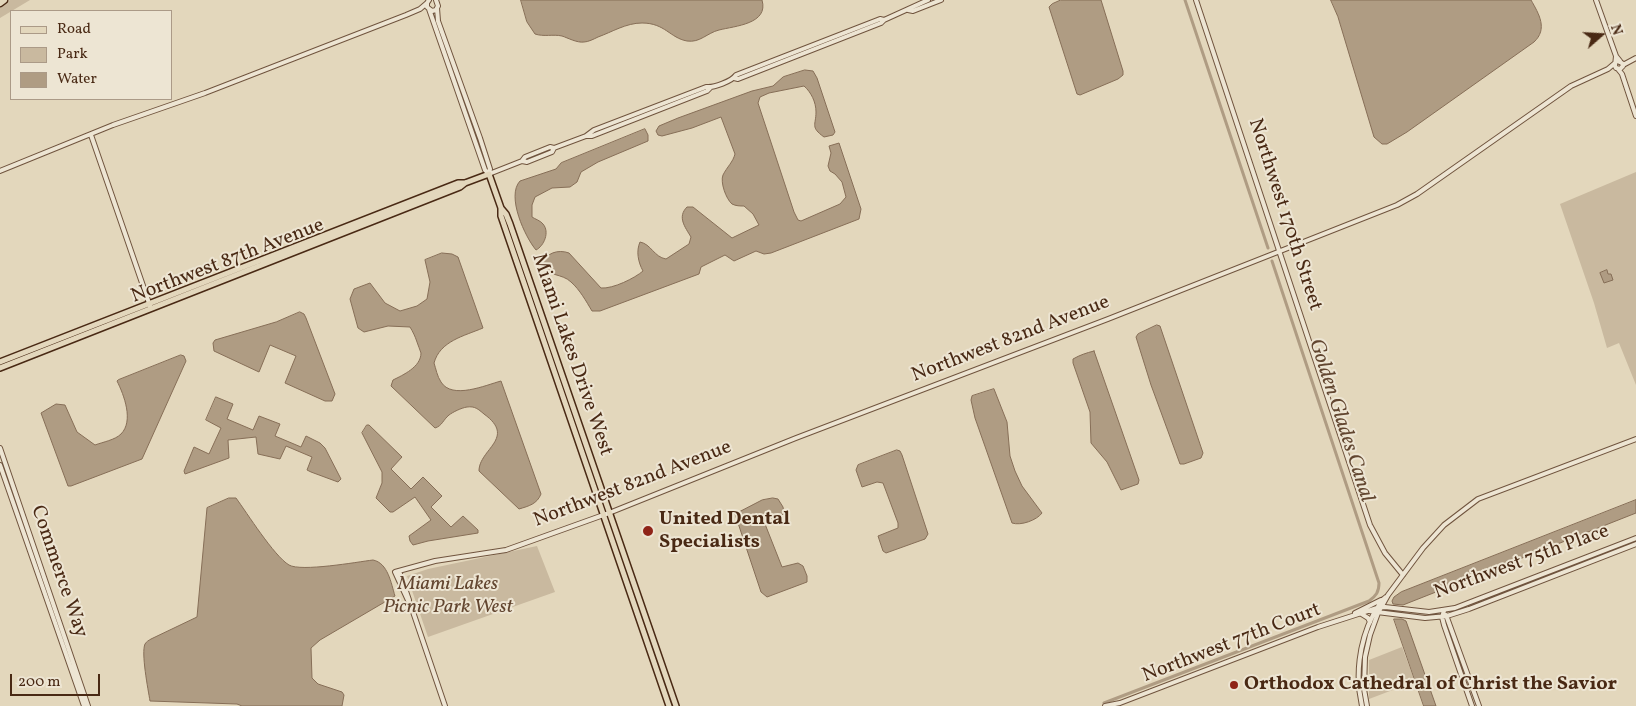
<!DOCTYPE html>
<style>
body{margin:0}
#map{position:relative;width:1636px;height:706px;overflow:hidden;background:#e3d7bc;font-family:Vollkorn,serif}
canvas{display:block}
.legend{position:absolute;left:10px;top:10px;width:162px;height:90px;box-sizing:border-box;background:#ede5d3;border:1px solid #ab9a87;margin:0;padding:6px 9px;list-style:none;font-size:15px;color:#492914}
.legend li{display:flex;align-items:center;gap:10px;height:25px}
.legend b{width:25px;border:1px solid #ab9a87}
.north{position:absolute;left:1576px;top:10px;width:50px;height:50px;-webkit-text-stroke:4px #ede5d3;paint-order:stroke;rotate:71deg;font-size:14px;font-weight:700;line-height:20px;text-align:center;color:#492914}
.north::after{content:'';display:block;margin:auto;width:18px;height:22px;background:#492914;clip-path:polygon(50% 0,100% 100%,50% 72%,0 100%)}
.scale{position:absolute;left:10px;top:674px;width:90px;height:22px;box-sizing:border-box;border:2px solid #492914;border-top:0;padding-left:6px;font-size:15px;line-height:18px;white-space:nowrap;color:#492914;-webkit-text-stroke:4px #ede5d3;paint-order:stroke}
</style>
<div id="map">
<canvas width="1636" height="706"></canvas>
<ul class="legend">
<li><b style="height:6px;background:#e3d7bc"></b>Road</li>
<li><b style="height:14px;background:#c9b99f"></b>Park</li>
<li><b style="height:14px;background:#af9c83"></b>Water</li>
</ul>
<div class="north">N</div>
<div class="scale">200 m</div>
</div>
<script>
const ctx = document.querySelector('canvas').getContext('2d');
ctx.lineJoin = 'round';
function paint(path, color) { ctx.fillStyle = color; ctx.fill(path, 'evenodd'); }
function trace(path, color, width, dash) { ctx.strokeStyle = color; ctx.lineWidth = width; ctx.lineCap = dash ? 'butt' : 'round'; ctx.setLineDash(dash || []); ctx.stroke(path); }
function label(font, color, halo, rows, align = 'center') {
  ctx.font = font + ' Vollkorn,serif'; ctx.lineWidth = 4; ctx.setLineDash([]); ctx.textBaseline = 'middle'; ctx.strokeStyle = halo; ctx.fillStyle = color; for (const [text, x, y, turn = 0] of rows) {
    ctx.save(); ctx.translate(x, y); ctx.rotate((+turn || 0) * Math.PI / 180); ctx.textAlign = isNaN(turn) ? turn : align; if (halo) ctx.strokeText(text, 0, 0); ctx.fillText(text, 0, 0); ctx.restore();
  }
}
paint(new Path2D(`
 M10,0H30L0,18V6Z
 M1636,172V385L1619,343L1607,348L1594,303L1560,204Z
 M537,546L555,592L428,637L407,576L428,569Z
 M1402,647L1414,679L1398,685V688L1369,699V660Z`), '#c9b99f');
const water = new Path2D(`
 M521,0H762C769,24 735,26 719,30C707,33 700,43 687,41C670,38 665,23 642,23C626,23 612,32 598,37C594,39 588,42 584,42C577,43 568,38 562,36C553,34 544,37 535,34L527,22Z
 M1061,0H1101L1123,71V75L1118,79L1080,95L1077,94L1049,7L1052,4Z
 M1331,0H1531C1539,14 1548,29 1534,42L1407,132L1387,144H1382L1374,137L1338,17Z
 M805,70L813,71L817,78L835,132L833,135L824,137C810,127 816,125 816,112C816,102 811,92 804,86L769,93L760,97L758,103L794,212L798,220L801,221L840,204L846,197L842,182L835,174L830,171L828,166L831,153L829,146L839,143L861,209L859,219L771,253L764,254L756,251L734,261L725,255L701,267L699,274L600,311H592C586,301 580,290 571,282C562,273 547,277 542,264C546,253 558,249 569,253L601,288C613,289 635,278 643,271C638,262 636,251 640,242C651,244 654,257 666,259L689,244L691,237C685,227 677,217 687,207H693L732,238L759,225L753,214L744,206C740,206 736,206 732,204C726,199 720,182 723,175C727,167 733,162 735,154L721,117L692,128L662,136L658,135L656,131L659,126L678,118L752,91L773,86L783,77Z
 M645,129L648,135V141L598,162L581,172L577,182L570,187L552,188L535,197L532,205V217C535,219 541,221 543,224C550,232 544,246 536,250C525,237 506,196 520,181L556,169L561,163Z
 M442,253L452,254L458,257L483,328C464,336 440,341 434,363C436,369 437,376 441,382C452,400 486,385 501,381L541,494C537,504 529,506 519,509L479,471C479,449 517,438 484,414C478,409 475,406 467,407C461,408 453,412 449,415C443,420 442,426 435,428L391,386L393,380C403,375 421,367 421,353C420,349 418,346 417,342C415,336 413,332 410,327L388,326L364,332L358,328L350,299L354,289L370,283L385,303L400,311L417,306L427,299L430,282L425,260Z
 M1607,270L1608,274H1611L1613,280L1604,283L1600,273Z
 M300,312L304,314L306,318L335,394L332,401H325L285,383L296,356L270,345L259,372L214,351L213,343L215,340L276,322Z
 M1157,325L1160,326L1203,453L1201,458L1184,464H1180L1151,385L1136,337L1138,334Z
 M1094,351L1139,480L1138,484L1121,490L1107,462L1091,443L1090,412L1073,363V359C1080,355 1086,353 1094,351Z
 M181,355L184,356L186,361L142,459L71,486H68L41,413L56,404L65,405L77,432L95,445C103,442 115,440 121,434C134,421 124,395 117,381L118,380Z
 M994,389L1007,422L1010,456L1015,471L1022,486L1042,513C1037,520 1021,526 1012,523L975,418L971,400L972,396Z
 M216,397L233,404L227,419L253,430L259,416L280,424L275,436L301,447L306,436L320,443L325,448L341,479L338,482L311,472L307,470L312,457L286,446L280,459L258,454L256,437L228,440L229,458L185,474L184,471L194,447L209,454L221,428L206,420Z
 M367,425H369L402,457L391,469L411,489L423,477L442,496L431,507L451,527L463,516L478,530V533L428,541L413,545L410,541L409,536L431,520L415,497L393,512H390L376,498L382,483V472L362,433Z
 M897,450L900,451L902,455L928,534L925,539L886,553L883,551L878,536L898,528V523L883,483L877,482L862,487L856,470L858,465Z
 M229,498H236C247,513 274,556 289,565C301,572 357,562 373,560C388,563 391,583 395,596L320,640L311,648L312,678L318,684L342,692L344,695L342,706H242L237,704L150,701C148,689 141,653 145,644C147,641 148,641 151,639L197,617L207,508Z
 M773,498L778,499L783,507L784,514L769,519L765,524L782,567L798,563L803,566L807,576V582L767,597L761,592L735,514L762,500Z
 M1636,500V513L1403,605L1393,604L1392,601L1394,597L1401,592Z
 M1394,619H1402L1406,621L1436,706H1424Z`);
paint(water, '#af9c83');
trace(water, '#866e57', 1);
trace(new Path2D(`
 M1185,0L1268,248
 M1104,703L1369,601C1376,596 1379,592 1379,583L1272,261`), '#af9c83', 3);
const minor = new Path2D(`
 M429,0L427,3V7L432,11L436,10L438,6L436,0
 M1196,0L1370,525L1385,553L1403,575
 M1596,0L1616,56L1620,61
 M437,8L438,21L480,138L490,169L489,174
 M429,9L485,170L489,174
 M908,10L913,11L941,0
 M1616,56L1615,66L1616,68L1620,69L1623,66L1622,63L1617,61
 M1623,65L1636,58
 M1618,69L1622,74L1636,116
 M734,78L738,79L881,23L884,20
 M91,135L150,306
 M586,136L594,130L706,87C714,88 732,81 736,75L880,19L884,20L928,0
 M522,161L525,157L550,147L554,148
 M0,171L113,125L205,93L406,15L420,9L427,3
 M489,174L522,161L527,162L552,152L554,148L586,136H592L707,91L710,88
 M0,448L88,706
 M0,465L84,706
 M399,571L409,600
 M411,606L445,706
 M411,607L395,572L435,561L506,550L609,513L796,438L1108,319L1397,205L1417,194L1571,86L1608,69L1615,63
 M1369,611L1425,618L1447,616L1469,609L1636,544
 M1444,611L1442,617L1444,625L1472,706
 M1355,613L1381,600
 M1360,613L1368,618L1370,622
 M1446,615L1479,706
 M1105,706L1120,703L1318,627L1377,608L1385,607L1429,612L1455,608L1636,538
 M1362,706C1355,676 1359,643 1373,615C1377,609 1380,601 1386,597
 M1367,706L1364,689L1365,657L1370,635L1378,613L1388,595L1423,548L1444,525L1478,499L1636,439`);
const major = new Path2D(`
 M501,208L506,214L510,224L676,706
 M0,362L458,183H465L489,174L501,208V216L669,706
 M0,368L460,187L465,183`);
const highway = new Path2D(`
 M0,3L4,0`);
trace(minor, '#70543e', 6);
trace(major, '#492914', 8);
trace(highway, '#492914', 9);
trace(minor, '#ede5d3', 4);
trace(major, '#e3d7bc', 5);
trace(highway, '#e3d7bc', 6);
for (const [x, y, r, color] of [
 [648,531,6,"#8f2418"],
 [1234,685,5,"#8f2418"]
]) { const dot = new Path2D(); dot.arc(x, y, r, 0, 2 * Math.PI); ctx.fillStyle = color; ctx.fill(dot); trace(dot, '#ede5d3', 2); }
label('20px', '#492914', '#ede5d3', [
 ["Northwest 170th Street",1284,215,72],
 ["Northwest 87th Avenue",228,262,-21],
 ["Northwest 82nd Avenue",1011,340,-21],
 ["Miami Lakes Drive West",571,355,71],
 ["Northwest 82nd Avenue",633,485,-21],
 ["Northwest 75th Place",1522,563,-20],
 ["Commerce Way",58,572,71],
 ["Northwest 77th Court",1232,644,-21]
]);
label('bold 20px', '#492914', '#ede5d3', [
 ["United Dental",659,520],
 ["Specialists",659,543],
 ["Orthodox Cathedral of Christ the Savior",1244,685]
], 'left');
label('italic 20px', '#634630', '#ede5d3', [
 ["Miami Lakes",448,585],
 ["Picnic Park West",448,608]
]);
label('italic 21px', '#624630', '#ede5d3', [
 ["Golden Glades Canal",1340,421,72]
]);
</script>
